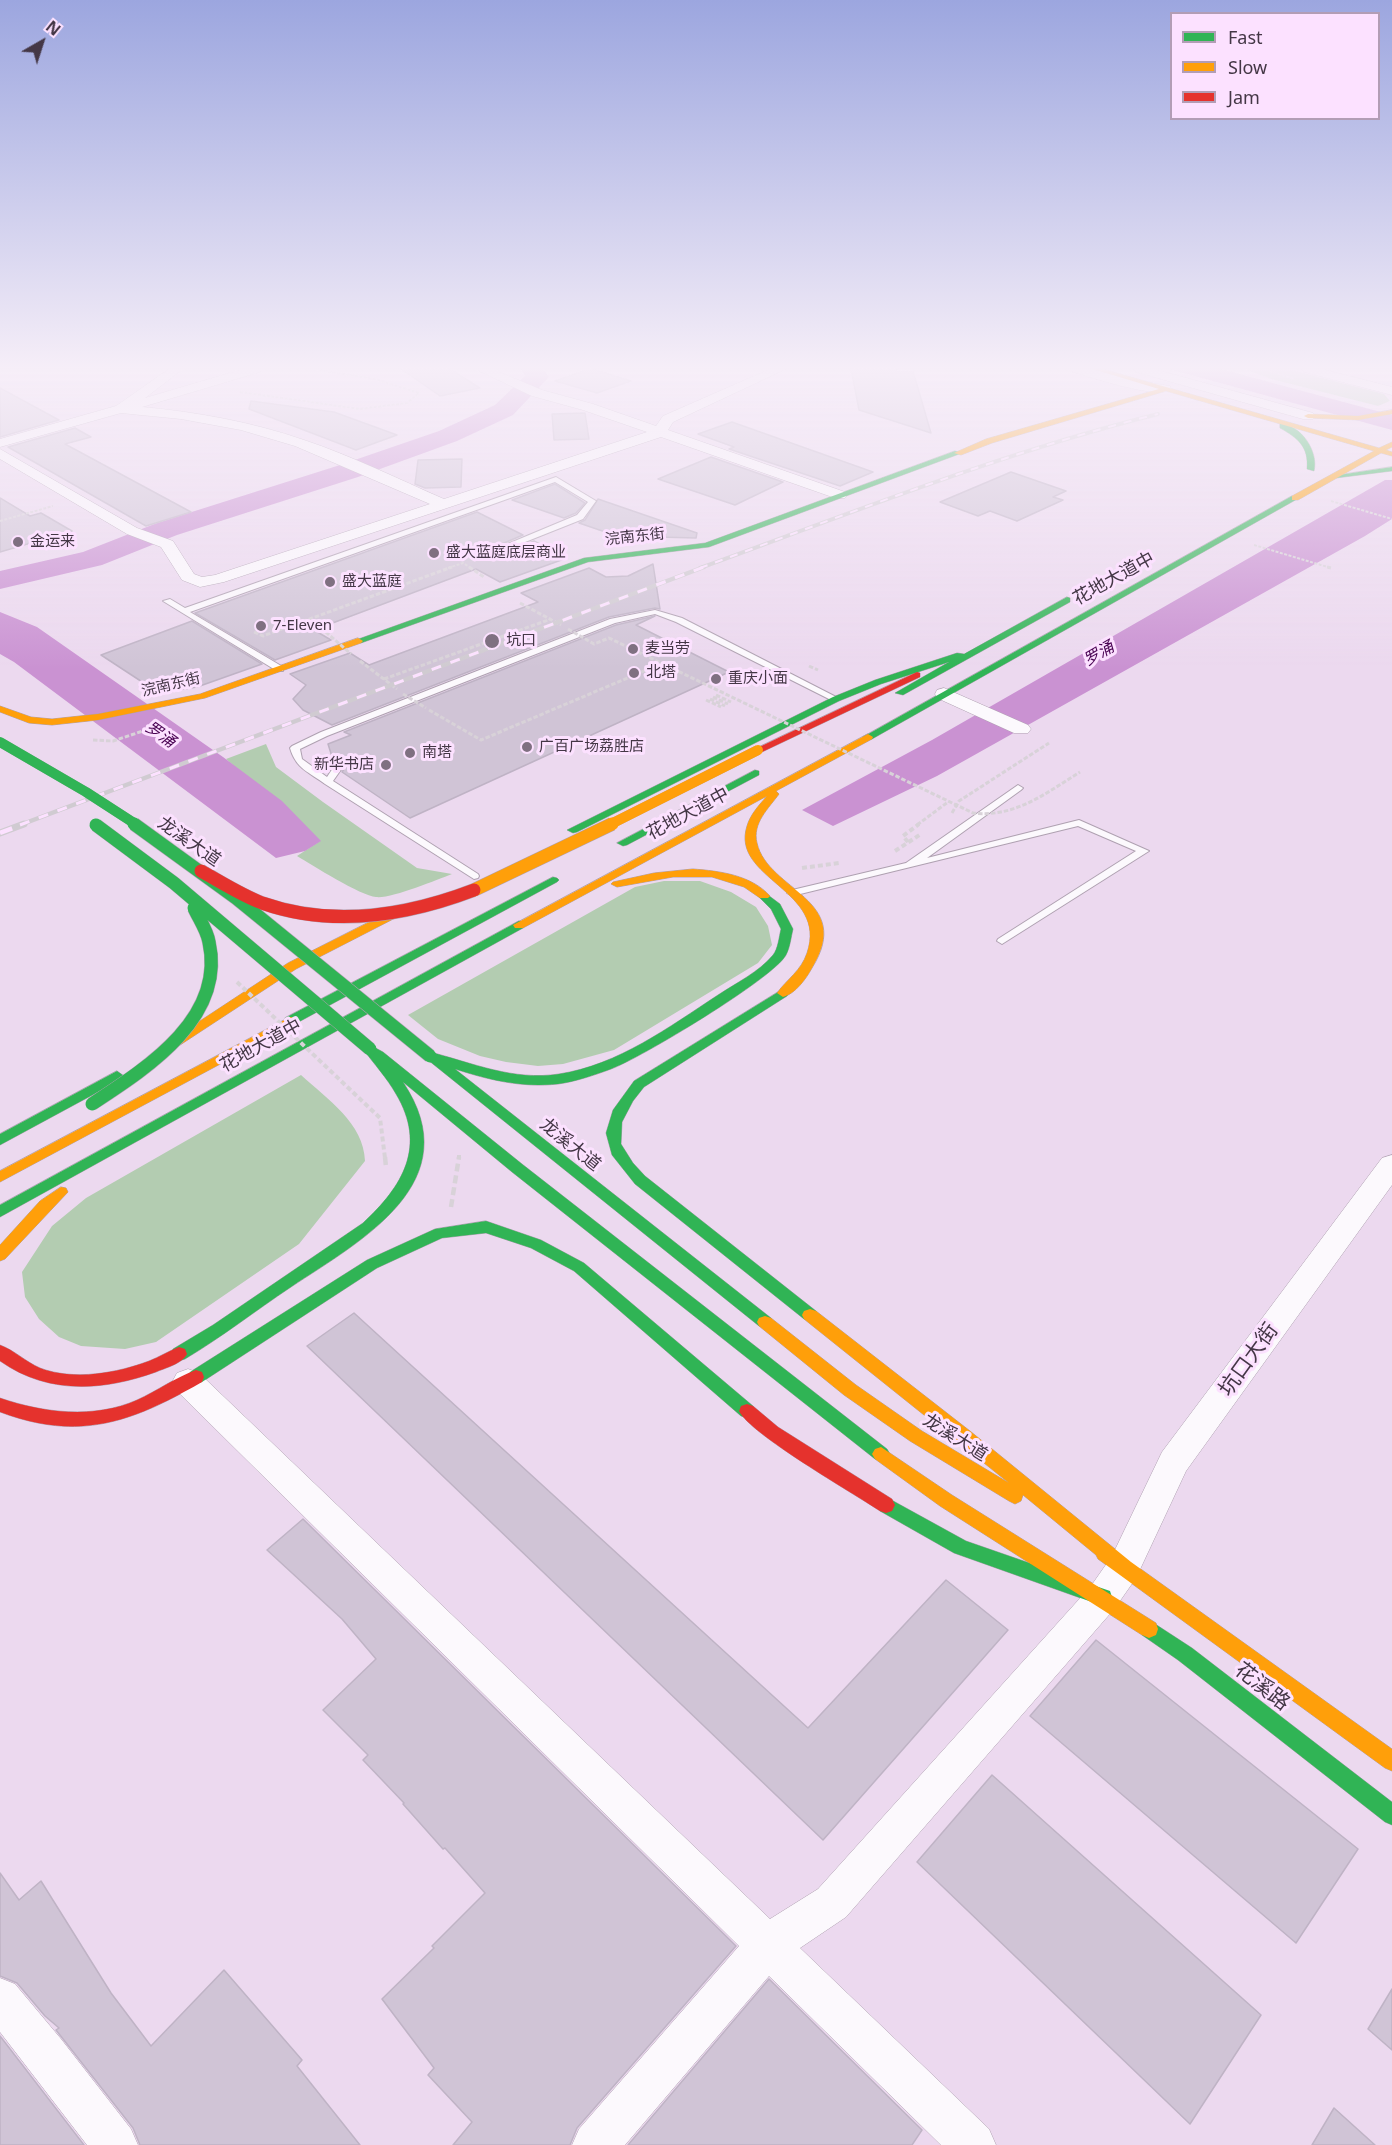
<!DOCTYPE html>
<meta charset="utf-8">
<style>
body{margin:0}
#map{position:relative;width:1392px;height:2145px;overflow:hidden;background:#ecd9ef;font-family:"Noto Sans",sans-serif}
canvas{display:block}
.legend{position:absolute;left:1170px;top:12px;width:210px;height:108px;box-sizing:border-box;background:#fce1ff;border:2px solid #b29db5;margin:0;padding:8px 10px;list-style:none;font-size:18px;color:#443746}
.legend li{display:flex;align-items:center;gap:12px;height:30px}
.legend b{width:30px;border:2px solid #b29db5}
.north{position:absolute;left:12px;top:12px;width:60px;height:60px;-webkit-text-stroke:4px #fce1ff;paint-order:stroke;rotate:39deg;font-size:16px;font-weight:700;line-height:24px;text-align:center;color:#443746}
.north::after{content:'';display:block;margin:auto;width:21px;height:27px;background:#443746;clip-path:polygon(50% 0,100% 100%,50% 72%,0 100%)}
</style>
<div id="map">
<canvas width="1392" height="2145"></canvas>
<ul class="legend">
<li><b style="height:8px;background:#30b455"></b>Fast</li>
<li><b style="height:8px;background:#ff9f0a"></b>Slow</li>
<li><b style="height:8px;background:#e5322d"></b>Jam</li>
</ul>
<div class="north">N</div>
</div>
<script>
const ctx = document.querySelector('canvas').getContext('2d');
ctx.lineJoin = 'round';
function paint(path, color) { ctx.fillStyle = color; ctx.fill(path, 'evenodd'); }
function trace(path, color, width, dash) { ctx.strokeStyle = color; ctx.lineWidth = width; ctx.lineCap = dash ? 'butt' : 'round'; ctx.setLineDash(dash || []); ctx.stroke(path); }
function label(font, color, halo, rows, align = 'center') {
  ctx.font = font + ' "Noto Sans","Noto Sans SC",sans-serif'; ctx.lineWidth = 6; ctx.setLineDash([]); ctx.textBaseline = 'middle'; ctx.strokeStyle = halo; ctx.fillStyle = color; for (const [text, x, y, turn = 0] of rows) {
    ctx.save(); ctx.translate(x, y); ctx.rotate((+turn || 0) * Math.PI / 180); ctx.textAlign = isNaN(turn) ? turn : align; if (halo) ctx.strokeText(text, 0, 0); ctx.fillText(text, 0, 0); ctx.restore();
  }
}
paint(new Path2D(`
 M1245,369H1288L1384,394L1390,401L1378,406L1271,379Z
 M266,744L276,767L323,802L417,868L452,874C436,880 391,899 376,897C361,896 312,865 297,856L320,841L226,759Z
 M664,881H700L731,892L756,907L768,926L772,945L758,963L614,1050L563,1064L538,1066L506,1062L480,1056L438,1039L408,1015L635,887Z
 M301,1075C327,1099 364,1123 365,1161L299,1244L156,1342L125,1349L81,1346L59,1337L39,1319L25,1297L22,1272L52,1226L86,1198Z`), '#b3ccb1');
paint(new Path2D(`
 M1169,369H1221L1392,415V430Z
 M1385,480H1392V519L1365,536L937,776L833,826L802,810L932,740Z
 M0,612L37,627L223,757L282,801L321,841L305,851L276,858L14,662L0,654Z`), '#ca92d2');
paint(new Path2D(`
 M521,369H543L549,377L513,415L457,441L358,477L177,535L102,565L0,589V571L83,552L157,523L340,465L439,431L495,405L525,376Z`), '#ca92d2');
const building = new Path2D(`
 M401,369H450L480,388L440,396Z
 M589,369H592L631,381L597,393L555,381Z
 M851,369H896V371H913L931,433L859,410Z
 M0,388L59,420L0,437Z
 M251,401L334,412L397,435L356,450L249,409Z
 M585,413L589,439L554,440L552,414Z
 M732,422L873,472L840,486L729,449L734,447L698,434Z
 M75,428L91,437L65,444L191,512L146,526L8,447Z
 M711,457L783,482L735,505L658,479Z
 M462,459L461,487L425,488L415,484L418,460Z
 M1011,472L1066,491L1053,497L1063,500L1017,521L990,511L978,516L940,502Z
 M555,484L585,503L576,513L564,518L512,500Z
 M0,498L30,516L41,513L72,531L0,552Z
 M598,499L697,533L696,538L617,536L579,523L585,520Z
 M477,512L523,535L497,546V550L506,552L534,541L567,558L500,582L476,569L314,630L331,640L275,660L195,613Z
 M653,564L660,609L655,608L609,617L332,725L303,710L293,699L306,685L290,674L350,653L369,665L538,602L521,593L589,568L606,577L628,576Z
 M655,616L636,625L729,672L410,818L342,772L349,762L347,757H339L334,763L328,744L351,735L344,732L616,625Z
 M192,621L262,664L197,687L159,693L101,655Z
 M354,1313L808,1728L946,1580L1008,1630L823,1840L307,1346Z
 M303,1519L736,1946L577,2128L570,2145H453L472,2122L428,2075L434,2068L382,1999L434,1948L432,1946L485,1893L445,1848L443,1849L403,1804L404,1803L363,1760L368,1755L323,1710L376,1659L342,1619L267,1550Z
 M1096,1640L1358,1849L1296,1943L1030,1716Z
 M992,1775L1261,2015L1190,2124L917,1862Z
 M0,1873L19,1900L41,1881L111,1993L151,2046L224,1970L302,2060L297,2066L360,2145H140L133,2128L56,2030L59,2028L45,2016L17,1983L0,1976Z
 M769,1979L922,2130L912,2145H628Z
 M1392,1989V2050L1368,2029Z
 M0,2036L84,2145H0Z
 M1334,2108L1375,2145H1312Z`);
paint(building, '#d0c4d6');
trace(building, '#bfb3c5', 1.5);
const lane = new Path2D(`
 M556,477L596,501L583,519L505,550L498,548L577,515L588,502L555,482L190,612L283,667V671H277L163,601L170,599L185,608Z
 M655,610L682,618L840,699L833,701L676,622L655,614L615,623L327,736L300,749L302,759L327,777L339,759H345L347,761L333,781L478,874L479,876L478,878L474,879L325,784C309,772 296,769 290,748L292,746L321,732L610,619Z
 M1018,785L1023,788L1021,790L927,858L1079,820L1149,851L1002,944L997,941L998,939L1136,851L1078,826L792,896L787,893L788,891L906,863Z`);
const street = new Path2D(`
 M169,369H183L145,398L243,369H262L260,372L142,407C197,412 252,422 304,440C352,456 398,479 444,499L647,432L583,410L532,396L475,369H492L542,390L593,404L656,426L663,416L770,369H786L673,422L668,430L845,492L847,495L845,498H835L661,437L224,582L200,587L182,580L161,547L127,534L0,459V449L137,528L173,541L194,574L202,577L215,575L430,504L295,446L241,430L181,419L121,413L0,447V439L116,406Z
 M1071,369H1091L1132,380L1170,386L1171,389C1159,400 1090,377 1073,372Z
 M1134,369H1154L1313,413L1315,416L1313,419H1303L1136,372Z
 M1302,369H1322L1392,387V395L1304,372Z
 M944,688L1028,725L1031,729L1028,733H1014L937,698L935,694L937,690Z
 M1392,1155V1185L1186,1471L1136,1578L1115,1608L846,1917L800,1948L989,2129L996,2145H941L769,1976L625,2145H572L579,2129L739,1946L177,1391L172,1382L177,1373L188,1369L199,1373L770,1919L818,1889L1091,1586L1112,1556L1162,1452L1382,1158Z
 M0,1978L15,1984L61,2039L131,2129L138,2145H87L0,2032Z`);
const fast = new Path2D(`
 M1280,424C1301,424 1319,452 1314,471L1307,469C1309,447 1298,438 1280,428Z
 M955,451L962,453L709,547L588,562L361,643L353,641L584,558L705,543Z
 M1392,467V471L1336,478L1332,476Z
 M1292,496L1299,498L872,739L868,740L863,737Z
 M1067,597L1070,598V602L903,695L895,693L949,662L881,684L839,701L577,832L573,833L567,830L833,697L875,680L957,653L964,654Z
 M755,770L759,771V775L627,845L623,846L617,843Z
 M553,877L557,878L559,880L557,882L295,1024H285L284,1021L285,1018Z
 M764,892L780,904L793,929C791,937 790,948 786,955C774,978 639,1059 611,1069C595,1075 574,1082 558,1084C522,1088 489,1080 455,1069L771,1318L773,1322L771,1326L765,1328L759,1326L423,1056L430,1052C473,1063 513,1081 559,1074C618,1065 669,1027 718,995C736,983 759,972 773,955C778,949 779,937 781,929L771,909L758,896Z
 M519,921L523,922L525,925L523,928L0,1217V1205Z
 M783,989L787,990L789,993L787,996L644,1087L633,1101L622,1122L621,1144L633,1163L645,1176L816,1311L818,1315L816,1319L810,1321L804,1319L635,1184L612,1155L606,1133L613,1110L634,1081Z
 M370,1045L383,1052L522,1164L887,1449L890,1454L887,1459L881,1461L875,1459L512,1172L403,1082C470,1182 362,1240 291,1287C255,1311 222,1337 185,1359L179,1361L173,1359L171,1354L173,1349L213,1325L363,1223C403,1186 427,1146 396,1094C387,1078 374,1064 363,1049Z
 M117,1071L124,1076L122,1079L0,1145V1134Z
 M486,1221L541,1240L584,1263L753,1406L755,1411L753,1416L747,1418L741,1416L574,1271L531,1248L486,1233L442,1238L377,1268L202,1382L196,1384L190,1382L188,1377L190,1372L367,1260L435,1229Z
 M886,1497L966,1541L1110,1591L1112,1597L1110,1603L1103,1606L954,1553L880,1511L877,1505L880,1499Z
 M1149,1620L1192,1648L1392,1802V1825L1385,1822L1178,1660L1142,1635L1140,1629L1142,1623Z`);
const slow = new Path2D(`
 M1093,369H1103L1379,448L1392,442V447L1386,450L1392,452V456L1381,453L1298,500H1292V496L1374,451L1166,391L992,443L961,455L954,453L986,439L1159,389Z
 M1392,410V414L1358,420L1308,418L1304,416L1308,414L1358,416Z
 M358,638L363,641L361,643L205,698L98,720L52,725L29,723L0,712V706L31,717L52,719L98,714L200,694Z
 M868,734L873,737L872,739L776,791L779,794C769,808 752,823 757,843C768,891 855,899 812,968C806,979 795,994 783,997L777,993C787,979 801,971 807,953C829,890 730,879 747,826C750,815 759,805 767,796L523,928H515L513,925Z
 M693,869C720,871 751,875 770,896L768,898H760L744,887L712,877H673L617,887L611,884L613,882L654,873Z
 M399,907L405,911L403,914L296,969L177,1047H167L165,1044L288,963Z
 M290,1017L295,1018L296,1021L295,1024L0,1182V1171Z
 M61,1187L66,1188L68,1192L5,1259L0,1261V1245L40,1201Z
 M810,1309L816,1311L970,1431L1131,1562L1392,1749V1771L1385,1768L1098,1559L1096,1555L1023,1495L1021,1501L1015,1504L1009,1501L910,1441L844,1395L759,1326L757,1322L759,1318L765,1316L771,1318L856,1385L922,1431L1009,1483L804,1319L802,1315L804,1311Z
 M881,1447L952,1495L1156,1623L1158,1629L1156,1635L1149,1638L1142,1635L940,1506L875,1459L872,1454L875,1449Z`);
const jam = new Path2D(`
 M917,672L920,673V677L762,752H754L753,750Z
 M0,1345C14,1350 26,1362 40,1368C74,1381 117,1373 149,1361C159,1357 169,1351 179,1347L185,1349L187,1354C182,1364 165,1368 156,1372C103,1391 48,1395 0,1361Z
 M196,1370L202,1372L204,1377L202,1382C132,1422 80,1442 0,1412V1398C44,1413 94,1419 137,1400C157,1391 176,1377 196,1370Z
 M747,1404L753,1406L778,1427L892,1499L895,1505L892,1511L886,1513L880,1511C853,1493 750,1434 739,1411L741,1406Z`);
trace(lane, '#afa1b1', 2);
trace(street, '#afa1b1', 1);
trace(fast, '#afa1b1', 1);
trace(slow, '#afa1b1', 1);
trace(jam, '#afa1b1', 1);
trace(new Path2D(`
 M1265,369L1294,379
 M240,392L360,409L407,403L419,393L375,379L313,369
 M1331,501L1392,519
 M0,521L53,506
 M1254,545L1331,568
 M448,568L463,563L471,568`), '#d8d2d8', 2, [3, 1.5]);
trace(new Path2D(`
 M469,567L484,577
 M1327,567L1331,568
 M520,603L561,625
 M254,632L263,636L452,567
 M360,661L397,689
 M809,666L818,670
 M384,679L551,619
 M716,695L731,702
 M713,697L728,704
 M710,699L725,706
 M706,700L721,707
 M429,710L481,740L663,663
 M93,740L113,741L149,729
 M952,813L959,801L1049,743
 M917,825L948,802`), '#d8d2d8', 3, [4.5, 2]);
trace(new Path2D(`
 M908,842L903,836L919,824
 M895,851L921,834
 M802,868L839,863
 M459,1158V1155`), '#d8d2d8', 4, [5, 3]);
trace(new Path2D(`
 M451,1207L459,1157`), '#d8d2d8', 4.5, [8, 4]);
paint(lane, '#fcf9fd');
paint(street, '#fcf9fd');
paint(fast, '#30b455');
paint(slow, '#ff9f0a');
paint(jam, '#e5322d');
const railFar2 = new Path2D(`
 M700,568C851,513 1001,453 1158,414`);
const railFar1 = new Path2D(`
 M20,825L704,567`);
const rail = new Path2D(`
 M0,833L24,824`);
trace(railFar2, '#d0cbd1', 4);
trace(railFar1, '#d0cbd1', 4.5);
trace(rail, '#d0cbd1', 7);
trace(railFar2, '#fce1ff', 2, [8]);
trace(railFar1, '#fce1ff', 3, [10]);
trace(rail, '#fce1ff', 4.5, [13]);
const fastBridgeFar1 = new Path2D(`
 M0,742L86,792L137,825`);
const fastBridge = new Path2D(`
 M134,824L236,898L430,1056
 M96,825L174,883L370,1049
 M92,1104C147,1068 226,1018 209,942C207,930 199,919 194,908`);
const slowBridgeFar1 = new Path2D(`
 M609,825L758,750`);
const slowBridge = new Path2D(`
 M474,890L612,824`);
const jamBridge = new Path2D(`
 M201,871C221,882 241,895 262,903C333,928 406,916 474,890`);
trace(fastBridgeFar1, '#afa1b1', 10, []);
trace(fastBridge, '#afa1b1', 14, []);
trace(slowBridgeFar1, '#afa1b1', 10, []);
trace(slowBridge, '#afa1b1', 14, []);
trace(jamBridge, '#afa1b1', 14, []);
trace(new Path2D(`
 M311,619L351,654
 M568,629L594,644L609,638L973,813C1015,818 1046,793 1080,772
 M403,694L426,708`), '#d8d2d8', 3, [4.5, 2]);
trace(new Path2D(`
 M237,982L380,1118L385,1158`), '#d8d2d8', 4, [5, 3]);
trace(new Path2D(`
 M385,1157L386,1167`), '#d8d2d8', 4.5, [8, 4]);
trace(fastBridgeFar1, '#30b455', 10);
trace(fastBridge, '#30b455', 13);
trace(slowBridgeFar1, '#ff9f0a', 10);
trace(slowBridge, '#ff9f0a', 13);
trace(jamBridge, '#e5322d', 13);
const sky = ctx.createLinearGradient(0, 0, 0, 669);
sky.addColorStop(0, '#9ca6df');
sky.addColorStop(0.55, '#f6eef8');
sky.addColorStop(1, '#f6eef800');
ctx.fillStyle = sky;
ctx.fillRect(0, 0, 1392, 669);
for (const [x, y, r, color] of [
 [18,542,6,"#7f7081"],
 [434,553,6,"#7f7081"],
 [330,582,6,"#7f7081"],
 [261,626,6,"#7f7081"],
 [492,641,8,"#7f7081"],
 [633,649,6,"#7f7081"],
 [634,673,6,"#7f7081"],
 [716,679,6,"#7f7081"],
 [527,747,6,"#7f7081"],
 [410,753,6,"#7f7081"],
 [386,765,6,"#7f7081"]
]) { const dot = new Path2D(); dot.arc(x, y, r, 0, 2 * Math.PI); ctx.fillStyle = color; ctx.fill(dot); trace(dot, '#fce1ff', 2); }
label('15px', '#443746', '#fce1ff', [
 ["浣南东街",635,537,-6],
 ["浣南东街",171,685,-13]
]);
label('15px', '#443746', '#fce1ff', [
 ["金运来",30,542],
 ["盛大蓝庭底层商业",446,553],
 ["盛大蓝庭",342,582],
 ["7-Eleven",273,626],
 ["坑口",506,641],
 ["麦当劳",645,649],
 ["北塔",646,673],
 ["重庆小面",728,679],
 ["广百广场荔胜店",539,747],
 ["南塔",422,753],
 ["新华书店",374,765,"right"]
], 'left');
label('italic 16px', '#490252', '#fce1ff', [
 ["罗涌",1099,654,-30],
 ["罗涌",160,735,35]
]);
label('18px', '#443746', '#fce1ff', [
 ["花地大道中",1114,579,-29],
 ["花地大道中",688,814,-28],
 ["龙溪大道",189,842,35],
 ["花地大道中",261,1046,-29],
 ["龙溪大道",570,1145,39],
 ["龙溪大道",955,1438,32]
]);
label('21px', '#443746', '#fce1ff', [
 ["坑口大街",1249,1360,-54],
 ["花溪路",1262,1687,38]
]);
</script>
